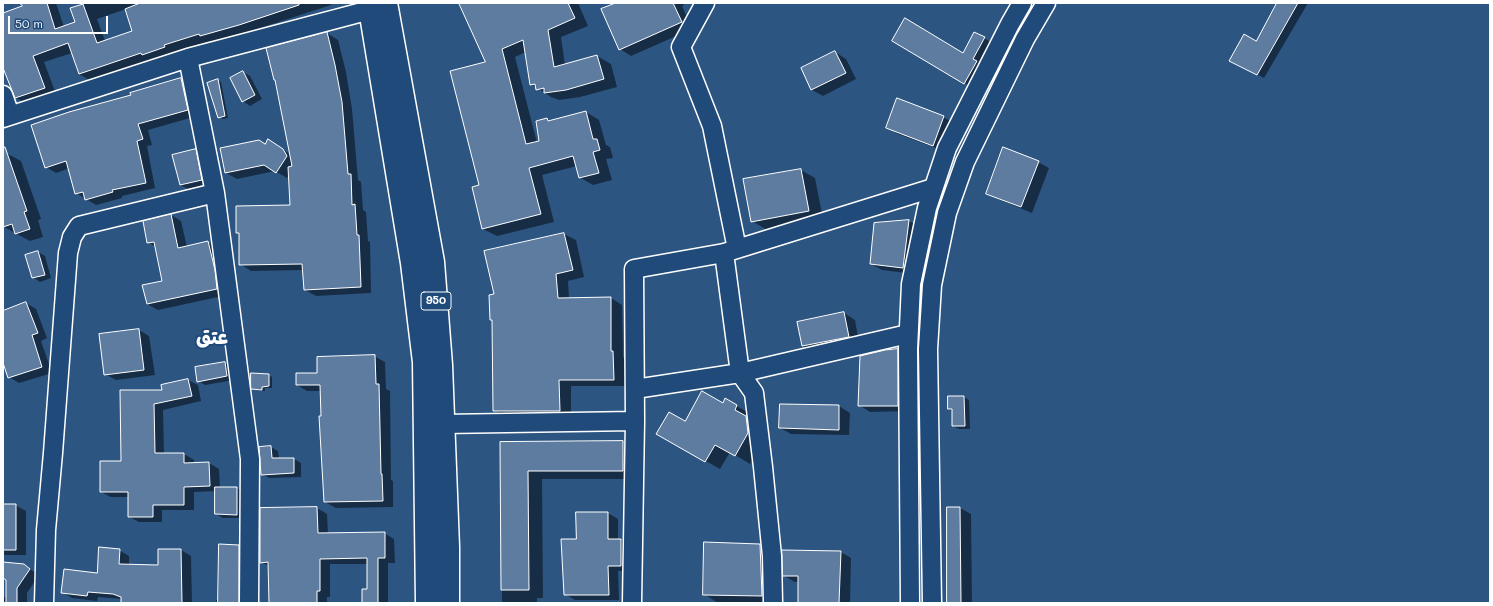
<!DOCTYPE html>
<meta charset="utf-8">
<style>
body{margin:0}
#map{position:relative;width:1493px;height:606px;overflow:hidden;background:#2c5582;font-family:Mali,sans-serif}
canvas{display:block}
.frame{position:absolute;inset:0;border:4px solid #fff;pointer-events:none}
.scale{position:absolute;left:8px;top:16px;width:100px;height:18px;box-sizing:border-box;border:2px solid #fff;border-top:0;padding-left:5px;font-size:12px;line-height:14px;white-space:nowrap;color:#fff;-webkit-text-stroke:3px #1f4a7a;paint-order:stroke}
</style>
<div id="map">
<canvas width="1493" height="606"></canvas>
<div class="frame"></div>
<div class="scale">50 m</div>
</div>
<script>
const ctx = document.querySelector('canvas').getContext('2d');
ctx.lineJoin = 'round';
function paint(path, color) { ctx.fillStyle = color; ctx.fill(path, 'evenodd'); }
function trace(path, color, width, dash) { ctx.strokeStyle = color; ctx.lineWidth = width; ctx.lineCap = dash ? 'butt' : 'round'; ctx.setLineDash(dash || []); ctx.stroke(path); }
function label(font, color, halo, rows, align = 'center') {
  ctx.font = font + ' Mali,"Playpen Sans Arabic",sans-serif'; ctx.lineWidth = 4; ctx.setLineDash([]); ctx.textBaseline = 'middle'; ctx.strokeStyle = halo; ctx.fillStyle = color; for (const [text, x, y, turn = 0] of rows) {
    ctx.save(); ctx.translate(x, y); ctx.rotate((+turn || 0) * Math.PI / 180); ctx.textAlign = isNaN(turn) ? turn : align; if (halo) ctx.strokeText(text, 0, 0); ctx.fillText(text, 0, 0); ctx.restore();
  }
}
paint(new Path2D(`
 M21,3H56L64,27L76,23L71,9L83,5V3H330L331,5L251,31L212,42L210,41L175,52L176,54L154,61L151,60L91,81L79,74L72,53L44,62L56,94L28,104L16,98L3,64V14L23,7ZM126,9L134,31L105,41L97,19Z
 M460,3H578L588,26L561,37L565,65L597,56L611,64L617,87L580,97L559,100L551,97L531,84L526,52L515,57L537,143L540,142L547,119L550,121L586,112L599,120L606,145L610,147L613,158L606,159L612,180L593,185L579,177L577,166L542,175L554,222L497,236L483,229L480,186L486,63Z
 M618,3H683L684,5L682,6L692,29L631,56L620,49Z
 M1278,3H1308L1264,78L1237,64L1257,42Z
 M327,33L338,40L346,72L352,109L358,180L361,182L363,210L366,212L368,241L370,242L371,293L316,296L305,290L304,270L251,271L240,264V234L237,232L291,206L289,174L287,178L275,171L237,179L226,173L265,145L279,147L290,154Z
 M984,38L994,44L975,89L893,41L963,54Z
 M835,52L846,59L856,79L823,96L812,90L802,69Z
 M243,72L250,76L262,99L250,106L243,101Z
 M181,79L191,85L197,116L148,130L152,145L147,146L155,188L122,196V198L96,205L76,193L70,168L56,173L46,167Z
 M218,80L221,82L228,118L223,119L219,117Z
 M943,117L954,123L944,151L898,134L888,128Z
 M195,151L203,155L208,184L188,189L180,185Z
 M6,153L21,161L41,219L38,220L43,237L30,241L4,227L3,154Z
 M1038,162L1049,168L1032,213L998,199L987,193Z
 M801,170L815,178L823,219L767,230L752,221Z
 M171,215L181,221L187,247L207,242L218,248L227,295L158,310L147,304L163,282L156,247L148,242L144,222Z
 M909,221L920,227L914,274L882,270L871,264Z
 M564,234L576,240L584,277L568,281L569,298H611L622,305L623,357L625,359V386H571V417H506L494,410L495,295L485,252Z
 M38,252L45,256L51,278L40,282L33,277Z
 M26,303L36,309L47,338L41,341L52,373L19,383L9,377L3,360V312Z
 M844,313L855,320L859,343L814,352L803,346L798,322Z
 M139,330L149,336L155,375L116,380L105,374Z
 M897,350L908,356L909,411L870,412L859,405Z
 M374,356L385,362L386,389L390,391L391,480L393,481V507L336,508L325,502L321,391H307L297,385L318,374Z
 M225,363L232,367L234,380L205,385L198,381Z
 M269,375L272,377V388H265V391L256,390L252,389Z
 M188,380L198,385L201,401L163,410L164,454H184L194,460V464L209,463L219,469L220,488H237L244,492V518H223L216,514V491L194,492V510H162V522H139L129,517V497H111L101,492L122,462L121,391H163Z
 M964,397L969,400L970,429H959L953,426V412L949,409Z
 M726,400L751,414L762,442L750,464L730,452L720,469L658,434L685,423L723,404Z
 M781,405L839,406L850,413L849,435L791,434L780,428Z
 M622,442L637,451V479H542L543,598H537V603H502L501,443Z
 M271,447L278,451L279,459H294L301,463V477L269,478L262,474Z
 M3,505H15L26,511V555H3Z
 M317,508L327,514L328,534L384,533L394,539L395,563H388V603H363L368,590V564H330V597H327V603H269V566L261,562Z
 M960,508L971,514L972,603H948Z
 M608,513L618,519V540H621L631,546V571H618L619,600H575L565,594L577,540Z
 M760,545L774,553L776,603H718L704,594Z
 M239,546L249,552L248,603H216V600H219Z
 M119,550L129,556V565L159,566V550H181L191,556L192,603H122V599L98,597L97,601L72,598L62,592L98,574Z
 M841,552L851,558L850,603H799V582H795L784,576Z
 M24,565L39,575L27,593V603H3V597H7V579L3,577Z`), '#0007');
const building = new Path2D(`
 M20,3H47L55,29L75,22L70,8L83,4L97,43L132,31L125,9L140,3H299V5L239,25L200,36L199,34L164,45L165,47L142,55L141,53L79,74L68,43L33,56L45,88L15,98L3,68V13L22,6Z
 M459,3H568L575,18L548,30L554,67L597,55L604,79L566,90L544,93V88L536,90L535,84L530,85L523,40L502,49L526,144L539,141L536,121L547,118L548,121L586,111L593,139H597L600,150L593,152L599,173L579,178L573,156L529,168L541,214L482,229L472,187L479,185L450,71L485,62Z
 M616,3H673L682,22L619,50L601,9Z
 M1277,3H1298L1257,75L1229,61L1244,34L1256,41Z
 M905,18L963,53L974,32L985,37L973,59L977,61L964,84L892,41Z
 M327,32L335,65L342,102L348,174H351L352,205L355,204L357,235H359L361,287L304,290L302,264L239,265V233H236V206L290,205L288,167L292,166L275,80H274L266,48Z
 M835,51L846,73L811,90L801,68Z
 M243,71L255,95L242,102L230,78Z
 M181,78L188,110L138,124L143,139L137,141L146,183L112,190L113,192L85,200L83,192L75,194L66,161L45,168L31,125L69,112L131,95L130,93Z
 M218,79L225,116L218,118L207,83Z
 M897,98L944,116L933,146L886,128Z
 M268,139L283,149L287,156L276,173L264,165L225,173L220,148L259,140L265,144Z
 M3,147H5L27,211L24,212L30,229L15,234L12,224L3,227Z
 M1003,147L1039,161L1021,207L986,194Z
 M196,149L202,180L180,185L172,155Z
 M801,169L809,211L751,222L743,179Z
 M171,214L178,248L208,241L215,270L217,289L147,304L142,285L162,281L154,242L147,243L143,221Z
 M909,220L903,268L870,264L874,223Z
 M564,233L573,270L556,274L558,298L611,297V351H613L614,380H559L560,411H493L492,320H490L489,295L494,294L484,251Z
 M38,251L45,275L32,278L25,255Z
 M26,302L38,333L32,335L42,367L8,378L3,363V311Z
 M844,312L849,337L802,346L797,322Z
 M139,329L144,370L104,375L99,334Z
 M898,349V406H858L860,356L885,350Z
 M375,355L376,384H379L381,474H382L383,501L324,502L319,416H321L320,385H296V373H317V357Z
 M225,362L227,376L197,382L195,367Z
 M251,373L269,374V386L262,387V390L251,389Z
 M188,379L192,396L154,404L155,453H184V463L209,462L210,486L184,487V505H153V517H128V492H100V461H121L120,390H162L161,385Z
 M702,391L723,403L725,398L737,405L735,410L746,416L748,433L735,456L715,445L705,462L656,434L669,412L685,421Z
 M948,396H964L965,426H952V409H948Z
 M780,404L839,405V430L779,428Z
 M623,441V471H528L529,590H501L500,442Z
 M271,446L272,458H294V473L261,475L259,447Z
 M215,487H237V515L215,514Z
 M3,504H16V550H3Z
 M317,507L318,533L385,532V558H378V603H362V589H367V558L320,559V591H317V603H269L268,562L260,563V508Z
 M947,507H960L961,603H947Z
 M576,512H608V539H621V566H608L609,595H564L561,539H576Z
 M704,542L760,544L762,596L703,595Z
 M219,544L239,545V603H218Z
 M99,547L120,549L119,564L158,565V549H181L182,603H121V597L113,594L88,592L87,596L61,593L64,569L97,573Z
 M782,550L841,551L839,603H798V576H783Z
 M3,562L24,564L30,569L17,588V603H6V580L3,578Z`);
paint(building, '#5e7c9f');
trace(building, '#fff', 1);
const minor = new Path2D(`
 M705,3L681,47L712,126L737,249
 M188,58L215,193L250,459L249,603
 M3,95L10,115
 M3,118L188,58L370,10
 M724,253L740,373L754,393L763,467L772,556L773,603
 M635,389L740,373L908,334
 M443,424L635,421
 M44,603L46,530L53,453L68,253L72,237L79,226L215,193
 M632,603L635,421L634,269L724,253L933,188
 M910,603L908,349L911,284L927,208L947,148L1010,24L1022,3
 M932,603L928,349L932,285L947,213L965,162L1025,39L1046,3`);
const major = new Path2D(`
 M369,3L412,263L424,362L427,603
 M386,3L433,262L441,365L448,547V603`);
trace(minor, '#fff', 21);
trace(major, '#fff', 25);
trace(minor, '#1f4a7a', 18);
trace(major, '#1f4a7a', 22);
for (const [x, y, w] of [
 [436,301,30]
]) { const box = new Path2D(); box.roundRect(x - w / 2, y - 9, w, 18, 3); ctx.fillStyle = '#1f4a7a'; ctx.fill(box); trace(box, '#fff', 1); }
label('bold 11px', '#fff', null, [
 ["950",436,301]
]);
label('bold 20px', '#fff', '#1f4a7a', [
 ["عتق",212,338]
]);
</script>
